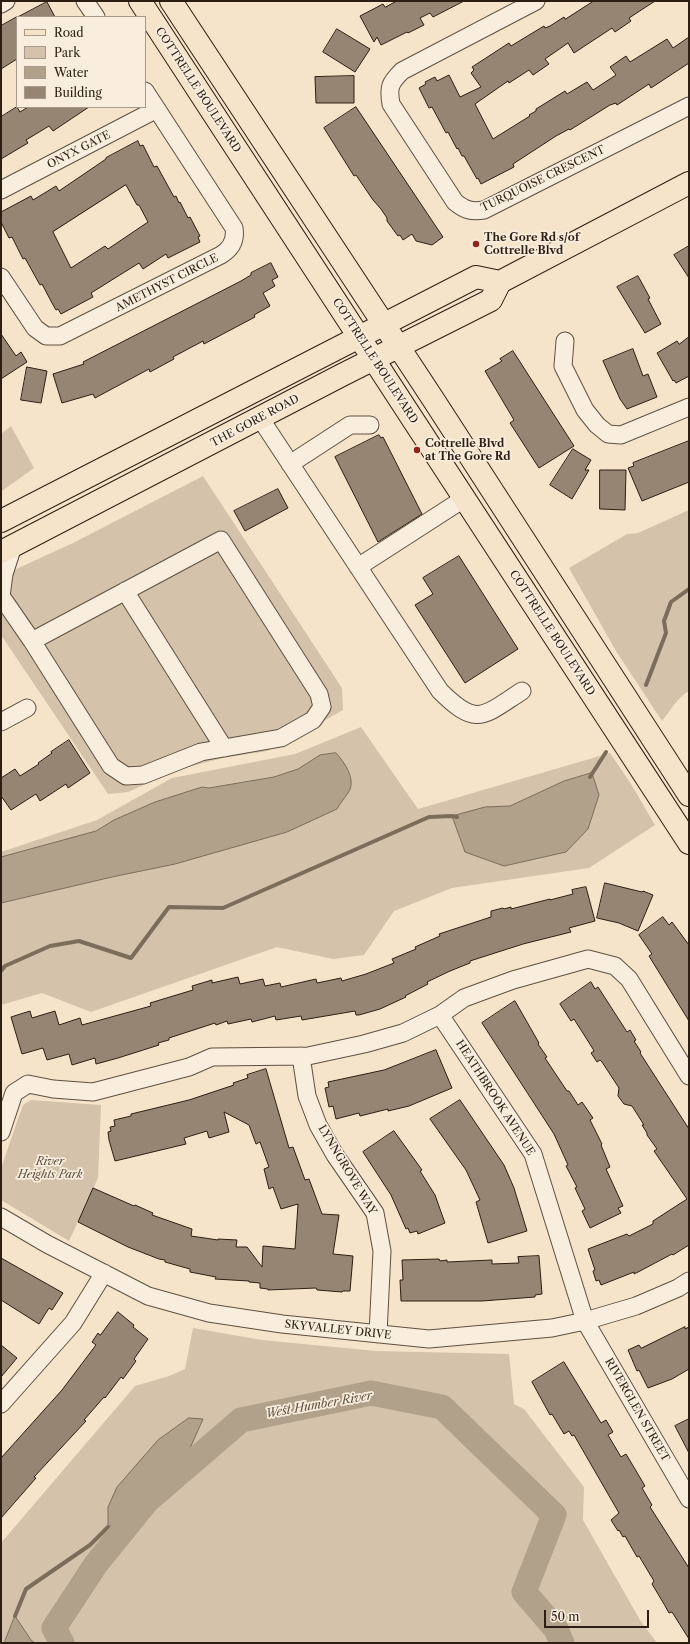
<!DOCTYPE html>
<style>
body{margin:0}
#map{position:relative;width:690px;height:1644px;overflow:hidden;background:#f6e4ca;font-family:"Libre Caslon Text",serif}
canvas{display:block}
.frame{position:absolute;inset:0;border:2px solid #2c1e12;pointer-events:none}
.legend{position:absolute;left:16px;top:16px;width:130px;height:92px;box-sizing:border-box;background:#f9eddd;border:1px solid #a79a8c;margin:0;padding:5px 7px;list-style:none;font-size:12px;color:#2c1e12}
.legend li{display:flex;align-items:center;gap:8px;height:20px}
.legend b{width:20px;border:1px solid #a79a8c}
.scale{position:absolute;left:544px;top:1610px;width:105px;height:18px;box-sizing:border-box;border:2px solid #2c1e12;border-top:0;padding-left:5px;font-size:12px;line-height:14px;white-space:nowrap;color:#2c1e12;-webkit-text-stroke:3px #f9eddd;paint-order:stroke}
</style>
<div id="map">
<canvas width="690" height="1644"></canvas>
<div class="frame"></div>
<ul class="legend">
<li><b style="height:5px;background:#f6e4ca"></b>Road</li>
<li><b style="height:11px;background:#d4c2ab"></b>Park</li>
<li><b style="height:11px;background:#b1a18b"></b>Water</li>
<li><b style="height:11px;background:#958572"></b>Building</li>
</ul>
<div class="scale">50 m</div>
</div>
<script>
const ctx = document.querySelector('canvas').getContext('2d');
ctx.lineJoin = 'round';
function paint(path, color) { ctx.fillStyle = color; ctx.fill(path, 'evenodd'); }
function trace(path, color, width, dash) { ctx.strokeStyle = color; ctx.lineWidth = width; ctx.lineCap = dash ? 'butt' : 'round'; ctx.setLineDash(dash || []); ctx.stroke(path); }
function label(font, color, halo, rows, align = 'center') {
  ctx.font = font + ' "Libre Caslon Text",serif'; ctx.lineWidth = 3.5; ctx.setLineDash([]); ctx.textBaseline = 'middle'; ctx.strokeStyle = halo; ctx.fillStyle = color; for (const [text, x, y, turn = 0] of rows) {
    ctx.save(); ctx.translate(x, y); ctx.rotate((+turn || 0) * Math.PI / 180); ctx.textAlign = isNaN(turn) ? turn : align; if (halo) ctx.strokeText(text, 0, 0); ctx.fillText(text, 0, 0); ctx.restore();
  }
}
paint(new Path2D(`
 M11,426L34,468L2,491L1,434Z
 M203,476L342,688L343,710L281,745L267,751L223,758L177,770L128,792L108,794L1,635V576L73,543Z
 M689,510V691C677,698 671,710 662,721L616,651L569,568L627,534L638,533Z
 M361,727L418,809L610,753L631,784L655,825L589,868L452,888L394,911L364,955L333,959L277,947L91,1012L42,993L1,1005V852L97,820L172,778L295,754Z
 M31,1100L101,1105L98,1178L69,1241L1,1200V1168L23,1105Z
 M193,1328L262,1340L376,1351L509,1354L514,1404L524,1409L584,1487L583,1520L640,1620L657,1643H1V1543L135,1386L169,1376L185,1369Z`), '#d4c2ab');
const water = new Path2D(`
 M336,753C345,763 357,780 348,793C344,799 340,803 337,809L287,832L175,864L112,877L1,903V857L96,831L114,820L155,802L202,787L209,788L274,777L298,769L320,755Z
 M592,773L599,795L588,829L566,852L504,866L465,852L452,816L485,807L510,806L564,781Z
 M189,1418L203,1419L187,1455L123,1521L108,1527V1507L117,1487L158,1440Z
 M15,1616L31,1640L35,1643H5V1641Z`);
paint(water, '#b1a18b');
trace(water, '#7c6d5b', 1);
trace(new Path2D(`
 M646,685L666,633L664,621L671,602L689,589
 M590,777L606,752
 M1,971L5,966L50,946L79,941L131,958L169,907L223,908L429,817L452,816L457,817
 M15,1616L26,1589L90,1545L108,1527`), '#7c6d5b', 4);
trace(new Path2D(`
 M62,1643L54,1628L96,1564L147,1501L241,1420L371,1393L442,1407L554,1515L524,1592L556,1629L562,1643`), '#b1a18b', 25);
const building = new Path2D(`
 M397,1H464L433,17L430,13L420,18L424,25L408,33L407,32L381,45L377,37L374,42L360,16L383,4L385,7Z
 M594,1H655L629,18L631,21L615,32L612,28L574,53L568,43L545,59L549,64L533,75L529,70L509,83L508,81L475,104L493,139L530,116L529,115L536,111V109L565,91L567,94L587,82L593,90L616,75L610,67L626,56L630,62L667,39L673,48L689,37V63L651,88L649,84L617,105L616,103L610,105L570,130L569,129L556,136L513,164L514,167L481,184L478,178L477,179L464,156H462L458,148L457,149L448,132L446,133L432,107L429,108L419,88L426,84L425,82L435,77L437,81L449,75L460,97L481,87L471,73L474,70L472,67L509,43L511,46L544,26L545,28L550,26L564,17L565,19Z
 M47,2L55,17H18Z
 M17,17V59L1,69V26Z
 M337,29L370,49L355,72L323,52Z
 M354,76V103H316L315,77Z
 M17,107L20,112L28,107H89L53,131L49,126L26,140L28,143L1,159V117Z
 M356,107L443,237L432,245L416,241L412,234L403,240L400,235L398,236L387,221V218L381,209L373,200L356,175L354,176L324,128Z
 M138,141L140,146L143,145L154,167L157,166L174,197L176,196L179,203L180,202L188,218L190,217L200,236L198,237L200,242L168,258L166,254L143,269L139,263L91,293L93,297L61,314L58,309L56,310L52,303L42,284L40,285L25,258L23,259L12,237L9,238L1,222V212L31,196L33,200L56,186L59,191L106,159V158ZM126,185L137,205H139L148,222L108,249L105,246L71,268L53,232Z
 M689,246V278L674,255Z
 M271,263L278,277L272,280L275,286L263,293L270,306L254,315L255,317L204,344L203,341L173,357L174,359L150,372L149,369L95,398L93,394L62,403L53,374L84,364L83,362L241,281L251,275V273Z
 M638,276L650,298L648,299L661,324L645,333L617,287Z
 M1,334L16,356L21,352L27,362L1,379Z
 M689,337V376L676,383L674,380L673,381L657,353L677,341L679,344Z
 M633,349L643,376L648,374L657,397L627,409L620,399L603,361Z
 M513,351L574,446L539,468L510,423L514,420L485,371L502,361L500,359Z
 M27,367L47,371L41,403L21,400Z
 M379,435L381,438L383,437L422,514L378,542L335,457Z
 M689,441V482L642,501L628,468L634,466L633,463Z
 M573,449L591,460L585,470H589L572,499L550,485Z
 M600,470H626L625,510L600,509Z
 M278,489L288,508L245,531L234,511Z
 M459,556L518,649L465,683L415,605L433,594L423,578Z
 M69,740L90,773L68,788L66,784L40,801L36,794L11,810L1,796V778L15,769L20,776L39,764L38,763L52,753L51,752Z
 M605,883L642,892L643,891L653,895L638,931L619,923L597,918Z
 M586,887L595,921L569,928L571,932L523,944L470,961V963L450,971L427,982L428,984L405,996L406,997L380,1009L359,1015H356L355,1011L302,1020L301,1016L276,1020L275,1016L252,1022L251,1019L228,1024L227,1021L216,1025L215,1023L169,1038V1040L158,1043L159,1045L118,1058L96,1064L95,1058L72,1065L69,1054L47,1060L43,1048L22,1054L11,1017L30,1011L32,1018L55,1011L59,1025L80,1018L82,1025L151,1006L150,1003L193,990L192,986L212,980V983L238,977L240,984L263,979L265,986L280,983L281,987L316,979L317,983L341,978L342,981L366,974L394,963L392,959L416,949L415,947L440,936L439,934L491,917V911L503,908L504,909L511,907V909L550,899V900L573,894L572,890Z
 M663,917L669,925L672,922L689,945V1021L649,956L652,954L639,935Z
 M591,982L595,989L598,987L627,1032L630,1030L636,1040L634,1041L641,1052L640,1053L689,1129V1245L673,1255L672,1254L640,1271L634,1274V1272L601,1285L599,1280L596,1281L593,1271L595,1270L588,1249L627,1234L629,1236L653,1224V1221L687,1199L654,1151L657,1149L647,1135V1133L642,1125H644L632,1106L624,1104L618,1096L619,1088L602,1062L600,1060L597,1062L591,1053L594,1051L593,1049L574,1019L571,1021L560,1004Z
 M515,1001L539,1043L538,1044L547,1057L545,1058L567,1091H569L578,1105L582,1102L593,1118L590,1120L602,1144L601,1145L610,1167L606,1169L623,1206L618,1208L621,1213L590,1228L582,1211L585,1209L575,1188L577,1187L566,1166L568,1165L554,1134L482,1023Z
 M436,1050L452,1088L409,1106L388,1111V1109L360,1116L359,1113L336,1119L333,1106L329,1107L325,1088L329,1087L328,1082L384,1070Z
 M266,1069L289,1148L293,1147L305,1180L309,1179L322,1214L339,1215L333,1254L353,1256L350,1291H343L342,1292L317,1290L316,1288L268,1290V1289L260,1288V1283L249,1282V1281L215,1279L216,1277L190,1272V1269L165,1262V1260L159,1259L128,1247L78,1222L93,1188L134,1206L135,1205L153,1213L152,1215L192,1229L191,1236L218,1240V1239L237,1240L236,1247H247L262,1267L263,1246L295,1249L298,1204L281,1209L273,1187L269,1189L264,1169L269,1167L260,1142L256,1144L249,1125L224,1112L229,1132L209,1138L207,1131L184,1138L186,1144L115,1161L109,1140L108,1132L111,1131L110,1127L115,1126L114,1120L131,1116V1114L189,1100L234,1085L233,1083L248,1078L247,1075Z
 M460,1100L504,1165L514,1188L527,1231L488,1243L476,1202L480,1200L466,1170L430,1119Z
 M394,1131L422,1170L420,1171L435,1195L445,1223L418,1234L417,1231L410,1233L408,1228L406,1229L391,1195L363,1152Z
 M539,1256L542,1294L535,1295V1297L482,1301H401L400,1280H403L402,1260L439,1259L440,1261L447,1260V1262L492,1260V1264L519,1263L518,1257Z
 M1,1258L63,1293L52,1310L49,1308L39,1324L1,1300Z
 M118,1312L134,1325L133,1327L148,1339L134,1359L136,1361L123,1379L121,1377L105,1398L104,1397L84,1420L86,1421L34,1477L36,1478L1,1518V1458L62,1390L96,1345L92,1342L98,1333L100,1335Z
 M685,1327V1329L689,1327V1369L672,1379L648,1388L639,1370L637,1371L628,1350L639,1345L641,1348Z
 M1,1345L17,1358L1,1377Z
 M564,1362L601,1423L606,1420L613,1432L608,1435L621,1457L626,1454L645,1486L642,1488L652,1505L650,1507L689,1568V1639L672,1612L669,1613L664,1604L652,1584L654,1581L639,1556L637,1557L625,1536L623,1537L619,1530L618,1531L611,1520L619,1513L574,1435L572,1436L569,1431L564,1434L552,1414L550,1415L532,1382Z
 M689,1419V1453L675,1426Z`);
paint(building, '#958572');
trace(building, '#2c1e12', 1);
const minor = new Path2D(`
 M85,1L96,17
 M536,1L402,71C390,83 388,87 391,104L455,202C465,210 471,212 484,210L689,106
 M1,4L6,1
 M1,190L157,109
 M1,277L35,328L46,336H60L221,255C231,249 236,240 234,228L145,91
 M565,341L563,366L585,410L597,425L608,434L621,435L689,407
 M260,418L440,691C477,728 483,716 522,691
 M290,464L350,425H370
 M358,567L465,498
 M125,591L224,748
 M1,596L32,641L111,766L126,776L143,775L201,752L281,738L313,720L322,707L319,694L221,540L32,641
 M1,596L4,574L13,546
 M1,722L27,708
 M440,1015L533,1154L585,1321L689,1499
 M301,1056L307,1096L318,1125L335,1155L375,1213L382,1251L378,1334
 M1,1132L14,1093L28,1084L53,1089L93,1092L189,1067L212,1057L308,1056L364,1044L403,1033L440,1015L464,998L513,980L588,959L615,966L629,979L689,1076
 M1,1217L47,1244L148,1296L209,1313L282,1324L429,1339L552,1328L585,1321L636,1306L678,1288L689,1281
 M1,1404L73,1323L104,1273`);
const major = new Path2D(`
 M140,1L689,843
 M171,1L433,399L689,795
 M1,521L476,277L500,282
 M1,552L342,375L491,300L500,282L689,183`);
trace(minor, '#5e5040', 19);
trace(major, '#2c1e12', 24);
trace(minor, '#f9eddd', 17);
trace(major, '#f6e4ca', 22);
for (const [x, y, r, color] of [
 [476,244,4,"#8f2418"],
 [417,450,4,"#8f2418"]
]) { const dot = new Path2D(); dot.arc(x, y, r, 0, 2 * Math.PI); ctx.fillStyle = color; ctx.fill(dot); trace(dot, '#f9eddd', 1.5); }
label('11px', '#2c1e12', '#f9eddd', [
 ["COTTRELLE BOULEVARD",198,90,57],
 ["ONYX GATE",79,150,-27],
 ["TURQUOISE CRESCENT",543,179,-26],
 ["AMETHYST CIRCLE",167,283,-27],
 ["COTTRELLE BOULEVARD",375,361,57],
 ["THE GORE ROAD",255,421,-28],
 ["COTTRELLE BOULEVARD",552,633,57],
 ["HEATHBROOK AVENUE",495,1098,57],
 ["LYNNGROVE WAY",347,1170,59],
 ["SKYVALLEY DRIVE",338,1330,6],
 ["RIVERGLEN STREET",637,1410,60]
]);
label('bold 11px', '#2c1e12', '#f9eddd', [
 ["The Gore Rd s/of",484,238],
 ["Cottrelle Blvd",484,251],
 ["Cottrelle Blvd",425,444],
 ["at The Gore Rd",425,457]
], 'left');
label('italic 11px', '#5e4f40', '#f9eddd', [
 ["River",50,1162],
 ["Heights Park",50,1175]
]);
label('italic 12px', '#615242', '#f9eddd', [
 ["West Humber River",319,1405,-10]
]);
</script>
